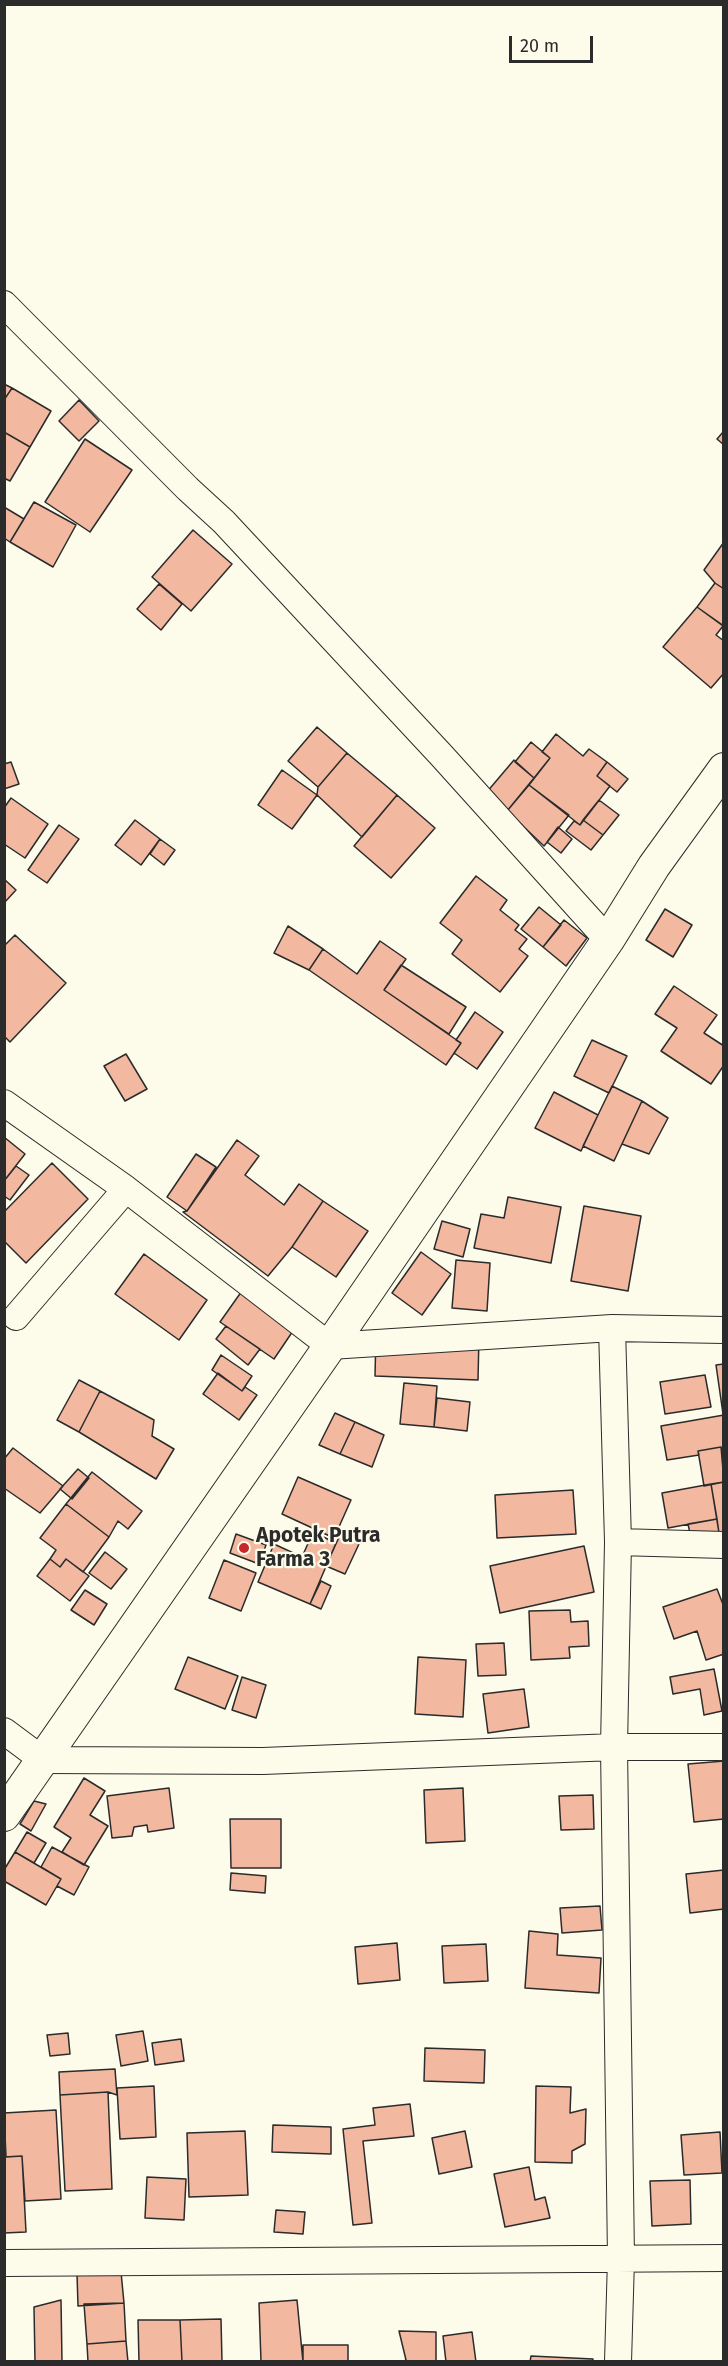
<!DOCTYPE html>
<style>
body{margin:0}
#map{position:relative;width:728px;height:2366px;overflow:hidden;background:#fdfbea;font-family:"Fira Sans",sans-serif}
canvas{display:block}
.frame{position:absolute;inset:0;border:6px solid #2b2b2b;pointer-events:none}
.scale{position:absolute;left:509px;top:36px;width:84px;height:27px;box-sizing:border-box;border:3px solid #2b2b2b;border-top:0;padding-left:8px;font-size:18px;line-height:21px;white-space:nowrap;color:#2b2b2b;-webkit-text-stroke:4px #fdfbea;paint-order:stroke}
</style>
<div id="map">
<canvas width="728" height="2366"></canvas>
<div class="frame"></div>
<div class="scale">20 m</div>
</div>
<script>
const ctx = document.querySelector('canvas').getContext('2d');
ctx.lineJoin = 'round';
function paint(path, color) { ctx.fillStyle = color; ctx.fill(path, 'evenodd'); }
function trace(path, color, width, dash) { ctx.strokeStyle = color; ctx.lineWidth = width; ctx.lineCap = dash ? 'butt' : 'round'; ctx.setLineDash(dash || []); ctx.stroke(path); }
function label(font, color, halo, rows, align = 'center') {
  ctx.font = font + ' "Fira Sans",sans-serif'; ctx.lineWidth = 4.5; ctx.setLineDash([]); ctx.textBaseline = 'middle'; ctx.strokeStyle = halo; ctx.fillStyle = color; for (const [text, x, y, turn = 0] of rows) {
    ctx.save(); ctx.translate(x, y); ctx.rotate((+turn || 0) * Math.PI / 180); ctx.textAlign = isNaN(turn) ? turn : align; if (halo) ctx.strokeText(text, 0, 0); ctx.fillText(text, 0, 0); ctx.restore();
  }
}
const building = new Path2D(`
 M4,384L12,388L4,400Z
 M12,388L51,411L30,447L4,432V400Z
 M79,400L99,421L79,441L59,421Z
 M724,431V445L717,439Z
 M4,432L30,447L10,481L4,478Z
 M85,439L132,470L90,532L45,502Z
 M34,502L76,525L53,567L10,542Z
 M4,507L24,519L10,542L4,538Z
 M193,530L232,564L191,611L152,577Z
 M724,542V589L715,583L704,570Z
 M715,583L724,589V626L697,607Z
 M159,584L182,604L161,630L137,609Z
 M697,607L723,626L716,635L724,641V673L711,688L663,647Z
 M317,727L347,753L318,787L288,761Z
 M556,734L583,756L589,749L607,762L597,776L610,786L580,825L529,785L550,758L542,752Z
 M531,742L550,758L534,778L515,762Z
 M347,753L397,795L362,837L317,795L318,787Z
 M514,760L534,778L507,811L486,793Z
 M11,762L19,784L4,789V764Z
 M607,762L628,779L617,792L597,776Z
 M282,770L317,795L292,829L258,805Z
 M529,785L569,815L544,846L507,811Z
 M397,795L435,828L391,878L354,846Z
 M11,798L48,824L25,858L4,844V808Z
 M599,800L619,815L603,835L583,820Z
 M135,820L160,839L141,865L115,845Z
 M583,820L603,835L591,850L566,831L574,821L580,825Z
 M59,825L79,839L47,883L28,870Z
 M558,827L572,839L561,853L547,842Z
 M160,839L175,850L164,865L150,854Z
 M476,876L507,900L500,910L519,925L515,930L527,939L519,949L528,956L500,992L452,954L462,940L440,923Z
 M4,879L16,890L4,903Z
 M539,907L561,925L543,947L521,929Z
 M665,909L692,925L673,957L646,940Z
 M564,920L587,938L566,966L543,947Z
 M288,926L323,949L309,970L274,953Z
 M15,935L66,983L10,1042L4,1036V946Z
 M380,941L406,959L384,990L461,1043L446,1065L309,970L323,949L357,974Z
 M401,965L466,1007L449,1034L384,990Z
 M674,986L717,1015L704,1033L724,1046V1065L711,1084L661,1051L677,1028L655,1014Z
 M475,1012L503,1032L477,1069L454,1053L461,1043L456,1040Z
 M592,1040L627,1056L609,1093L574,1076Z
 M126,1054L147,1089L125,1101L104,1066Z
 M612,1086L642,1101L614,1161L583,1146Z
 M554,1092L598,1115L581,1151L535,1128Z
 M642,1101L668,1118L649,1154L622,1144Z
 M4,1137L25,1154L4,1181Z
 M237,1140L259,1156L245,1175L284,1205L299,1184L323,1201L292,1247L268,1276L183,1212L187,1211Z
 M196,1154L216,1167L187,1211L167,1197Z
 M52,1163L88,1199L26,1263L4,1241V1212Z
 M16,1166L29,1175L10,1200L4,1196V1181Z
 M508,1197L561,1207L551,1263L474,1248L481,1214L504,1218Z
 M323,1201L368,1231L336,1277L292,1247Z
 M584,1206L641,1216L628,1291L571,1281Z
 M442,1221L470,1229L463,1257L434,1249Z
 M421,1252L451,1274L422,1315L392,1293Z
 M144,1254L207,1300L179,1340L115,1294Z
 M456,1260L490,1263L487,1311L452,1308Z
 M244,1288L297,1325L274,1359L220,1322Z
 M226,1326L260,1349L248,1365L216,1339Z
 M376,1333L479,1336L478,1380L375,1376Z
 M221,1355L252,1376L242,1391L212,1370Z
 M724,1364V1414H723L716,1365Z
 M218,1373L242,1391L245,1387L257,1395L239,1420L203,1394Z
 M705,1375L711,1407L665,1414L660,1382Z
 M79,1380L100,1391L79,1432L57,1420Z
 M404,1383L437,1386L434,1427L400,1424Z
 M100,1391L154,1420L152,1436L174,1449L156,1479L79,1432Z
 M437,1398L470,1402L467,1431L434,1427Z
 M335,1413L355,1422L340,1454L319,1445Z
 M724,1415V1460L721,1447L698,1451L699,1455L667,1460L661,1426Z
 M355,1422L384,1435L372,1467L340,1454Z
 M721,1447L724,1482L704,1486L698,1451Z
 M13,1448L63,1486L40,1513L4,1488V1459Z
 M78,1469L89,1478L72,1499L60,1489Z
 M92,1472L142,1511L128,1529L118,1521L109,1537L66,1504Z
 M298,1477L351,1500L334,1538L282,1514Z
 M724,1482V1532L719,1533L711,1484Z
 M711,1484L717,1519L668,1528L662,1493Z
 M573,1490L576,1534L497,1538L495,1495Z
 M66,1504L109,1537L83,1572L66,1559L60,1567L50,1559L56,1550L40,1538Z
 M717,1519L719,1533L691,1538L688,1524Z
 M313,1532L336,1543L310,1604L258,1582L274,1544L302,1557Z
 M236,1534L266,1545L259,1564L230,1553Z
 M340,1535L359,1544L345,1574L326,1566Z
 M584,1546L594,1592L500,1613L490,1566Z
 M105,1552L127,1569L111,1589L89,1573Z
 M50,1559L60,1567L66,1559L89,1576L70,1601L37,1576Z
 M224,1560L256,1573L241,1611L209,1598Z
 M321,1581L331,1586L321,1609L310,1604Z
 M717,1589L724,1607V1654L706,1660L697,1631L674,1639L663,1607Z
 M85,1590L107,1604L94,1625L71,1610Z
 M570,1610L571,1622L588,1621L589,1646L569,1647L570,1658L531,1660L529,1611Z
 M504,1643L506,1675L478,1676L476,1644Z
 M188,1657L238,1676L225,1709L175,1689Z
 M418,1657L466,1660L463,1717L415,1714Z
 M714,1669L722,1711L704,1715L700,1689L673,1694L670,1677Z
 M242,1677L266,1685L256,1718L232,1710Z
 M524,1689L529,1727L488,1733L483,1694Z
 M724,1761V1819L694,1822L688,1764Z
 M84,1778L105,1791L90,1815L108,1826L84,1865L62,1852L71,1838L54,1827Z
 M169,1788L174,1828L148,1832L147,1825L134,1827L132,1836L112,1838L107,1796Z
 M463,1788L465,1841L426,1843L424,1790Z
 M593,1795L594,1829L561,1830L559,1796Z
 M34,1801L46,1804L31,1831L20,1824Z
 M230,1819H281V1868H231Z
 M27,1832L46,1843L34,1863L15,1852Z
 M52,1847L89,1867L74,1895L57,1886L61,1879L41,1867Z
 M15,1852L61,1879L46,1905L4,1881V1870Z
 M724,1870V1909L690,1913L686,1874Z
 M231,1873L266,1876L265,1893L230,1890Z
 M600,1906L602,1930L562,1933L560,1908Z
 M529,1931L558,1934L557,1955L601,1958L599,1993L525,1988Z
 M397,1943L400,1980L358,1984L355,1947Z
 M486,1944L488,1981L444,1983L442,1946Z
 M143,2031L148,2061L121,2066L116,2035Z
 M68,2033L70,2054L50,2056L47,2035Z
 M181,2039L184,2061L155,2065L152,2043Z
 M425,2048L485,2050L484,2083L424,2081Z
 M115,2069L117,2095L108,2092L60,2095L59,2072Z
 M154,2086L156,2137L120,2139L117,2088Z
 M536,2086L571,2087L570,2113L586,2109L585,2144L572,2151V2163L535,2162Z
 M108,2092L112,2189L65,2191L60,2095Z
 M410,2104L414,2136L363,2141L372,2223L353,2225L343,2129L375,2125L373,2108Z
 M56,2110L61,2199L25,2201L22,2156L6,2157L4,2113Z
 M273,2125L331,2127V2154L272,2152Z
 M245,2131L248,2195L189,2197L187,2133Z
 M465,2131L472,2167L439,2174L432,2138Z
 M720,2132L722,2173L684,2175L681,2135Z
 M22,2156L26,2232L4,2233V2157Z
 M529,2167L535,2200L545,2197L550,2218L505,2227L494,2174Z
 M147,2177L186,2179L184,2220L145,2218Z
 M690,2180L691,2224L652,2226L650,2181Z
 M276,2210L305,2212L303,2234L274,2232Z
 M121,2272L124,2303L78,2306L77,2274Z
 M61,2300L62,2362H35L34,2307Z
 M297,2300L303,2362H261L259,2303Z
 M124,2303L126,2341L87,2344L84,2304Z
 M221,2319L222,2362H182L180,2320Z
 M138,2320H180L182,2362H139Z
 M399,2331L436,2332V2362H402L406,2360Z
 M472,2332L476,2362H446L443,2336Z
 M126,2341L128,2362H88L87,2344Z
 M303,2345H348V2362H303Z
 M531,2356L593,2359L592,2362H530Z`);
paint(building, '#f2b8a0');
trace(building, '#2b2b2b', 1.5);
const minor = new Path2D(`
 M4,304L188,489L224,522L442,756L608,940
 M4,1103L126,1189L330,1346L612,1328L724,1330
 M16,1317L126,1189
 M612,1328L618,1542L614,1747L621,2259L618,2362
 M618,1542L724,1545
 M4,1731L43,1760L263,1761L614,1747H724
 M4,2263L724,2258`);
const tertiary = new Path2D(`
 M4,1815L330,1346L608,940L654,866L724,769`);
trace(minor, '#2b2b2b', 28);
trace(tertiary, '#2b2b2b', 34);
trace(minor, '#fdfbea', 26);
trace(tertiary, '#fdfbea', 32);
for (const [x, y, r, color] of [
 [244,1548,6,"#c62828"]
]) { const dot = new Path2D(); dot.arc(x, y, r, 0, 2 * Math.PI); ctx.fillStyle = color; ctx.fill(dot); trace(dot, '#fdfbea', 2); }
label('bold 21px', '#2b2b2b', '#fdfbea', [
 ["Apotek Putra",256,1536],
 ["Farma 3",256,1560]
], 'left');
</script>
